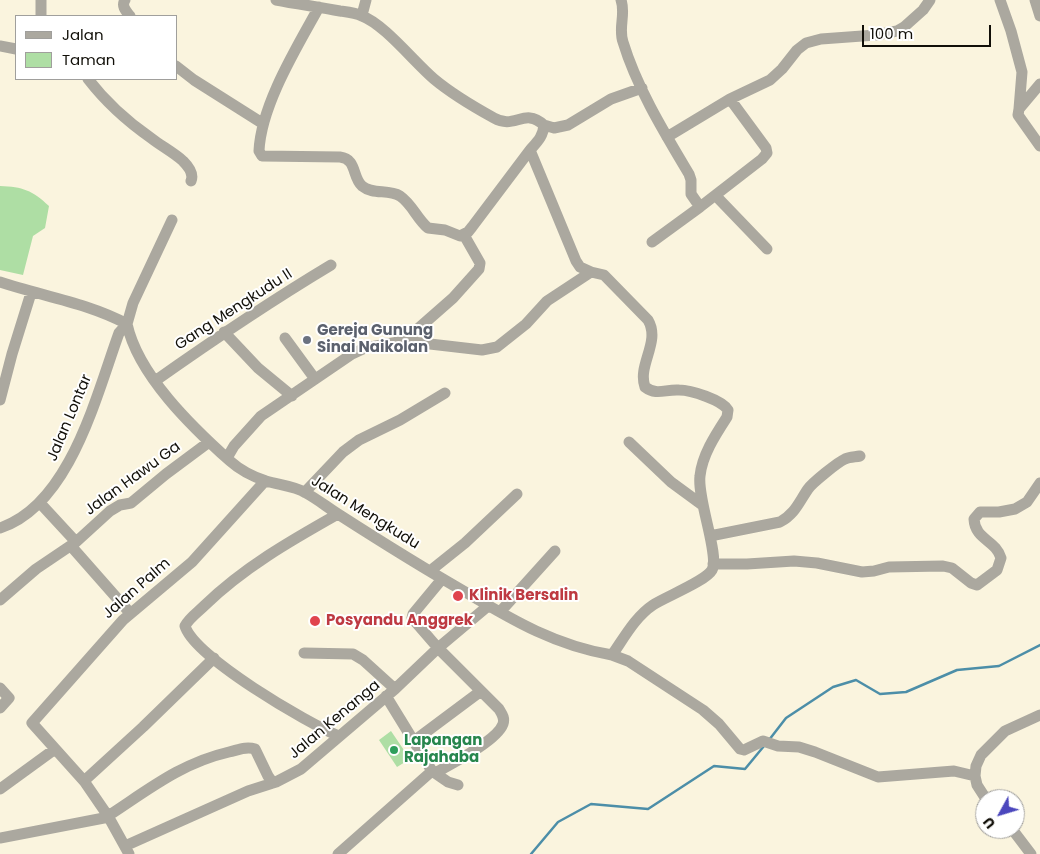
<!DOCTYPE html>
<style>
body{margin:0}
#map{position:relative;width:1040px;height:854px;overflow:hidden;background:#faf4de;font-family:Poppins,sans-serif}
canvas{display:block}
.legend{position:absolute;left:15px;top:15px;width:162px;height:65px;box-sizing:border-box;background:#fff;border:1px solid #a09f9c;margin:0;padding:6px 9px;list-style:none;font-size:15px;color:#110f08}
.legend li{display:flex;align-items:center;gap:10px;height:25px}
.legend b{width:25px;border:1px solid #a09f9c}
.north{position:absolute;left:975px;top:789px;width:50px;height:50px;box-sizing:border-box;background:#fff;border:1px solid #a09f9c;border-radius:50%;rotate:231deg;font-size:14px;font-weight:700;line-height:20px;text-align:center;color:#110f08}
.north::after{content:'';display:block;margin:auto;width:18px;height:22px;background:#4b47bd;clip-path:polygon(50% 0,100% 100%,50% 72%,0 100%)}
.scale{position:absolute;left:862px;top:25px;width:129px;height:22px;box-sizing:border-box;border:2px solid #110f08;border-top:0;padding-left:6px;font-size:15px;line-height:18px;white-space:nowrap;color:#110f08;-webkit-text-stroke:4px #fff;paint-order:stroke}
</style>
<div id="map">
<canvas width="1040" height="854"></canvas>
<ul class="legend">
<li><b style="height:6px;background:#aba89f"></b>Jalan</li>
<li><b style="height:14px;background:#aedea4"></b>Taman</li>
</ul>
<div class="north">U</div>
<div class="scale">100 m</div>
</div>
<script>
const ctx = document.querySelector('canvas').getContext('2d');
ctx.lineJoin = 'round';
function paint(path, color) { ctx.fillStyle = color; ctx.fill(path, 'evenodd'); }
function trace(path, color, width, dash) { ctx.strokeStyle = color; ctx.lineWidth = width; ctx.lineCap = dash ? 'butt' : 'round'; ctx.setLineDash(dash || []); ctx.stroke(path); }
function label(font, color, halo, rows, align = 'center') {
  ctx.font = font + ' Poppins,sans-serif'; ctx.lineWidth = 4; ctx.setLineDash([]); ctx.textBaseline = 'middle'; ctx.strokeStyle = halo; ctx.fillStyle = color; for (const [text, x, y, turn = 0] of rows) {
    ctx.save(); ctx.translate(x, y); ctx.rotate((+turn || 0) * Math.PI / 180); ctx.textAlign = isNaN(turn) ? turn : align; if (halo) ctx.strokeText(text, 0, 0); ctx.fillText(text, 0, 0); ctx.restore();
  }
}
paint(new Path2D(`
 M0,186C23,187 32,190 49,206L45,228L33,236L23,275L0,270Z
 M391,731L410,759L397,767L379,740Z`), '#aedea4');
trace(new Path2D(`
 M769,740L786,718L833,687L856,680L880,694L906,692L957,670L999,666L1040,645
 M531,854L558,822L591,804L648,809L714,766L745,769L764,746`), '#4c8ea8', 2.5);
trace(new Path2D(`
 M125,0C121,6 126,11 130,16
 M621,0C626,14 618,28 623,42C637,88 664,132 689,174L691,180V194L700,207L762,159L767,153L766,148L730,99
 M1000,0L1011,31L1022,72L1019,109
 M1035,0L1040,16
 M319,7C297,47 261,105 259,151L262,156L340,157C357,159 352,177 362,186C373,195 388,189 400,196C412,204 417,219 428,228L445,230L460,236L468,232L472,227L530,150
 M362,15L366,0
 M41,16V0
 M0,46L16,49
 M176,66L194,80L262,123
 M88,79C105,101 128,122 151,138C161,146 173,152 183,161C188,166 194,174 191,181
 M1040,84L1019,109L1018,115L1040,146
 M544,125L554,128L568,125L611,99L642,88
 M667,137L730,99L770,80L782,69L797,50L806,43L821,39L876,35L897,31L904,27L923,10L930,0
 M716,196L767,249
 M652,242L700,207
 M0,282C42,296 88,303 127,324
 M127,324C138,375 192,427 230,461C240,470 254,477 266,481C279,485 295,486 306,493C317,499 327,507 338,514C380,541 423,568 467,593C514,621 557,646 612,655C624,638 635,617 653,605C665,597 706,581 712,570C720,556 697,499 700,476C702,455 716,434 727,417L728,410C722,400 691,390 679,390C665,389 657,396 645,387C637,365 661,342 648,320L604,275L591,272L580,267L576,261L530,150C537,142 543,137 544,125C524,107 515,130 494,118C474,107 452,94 434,79C414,62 384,24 362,16C356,13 347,12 340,11C319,7 297,4 276,0
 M224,332L258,368L292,396
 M285,338L315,379
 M404,341L453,298L479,269L480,263L464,235
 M155,381C213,340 271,301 331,265
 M0,400L12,354L31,293
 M629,442L671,482L701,504
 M227,458L234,446L261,416L352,354L365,348L404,341L482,350L497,347L526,324L547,301L591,272
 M305,492L343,452L359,440L400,420L445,393
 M338,514C290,541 243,568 204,606C198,612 189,618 185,626C194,657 307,723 339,736
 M0,528C70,505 96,396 119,333L127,324L133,303L172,220
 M710,536L780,522C795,514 799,502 808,489C812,483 838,462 845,459C849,457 855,457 860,456
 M76,542L110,511L120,505L131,503L166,474L209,442
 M71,546L130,613
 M713,564H747L794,561L817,563L862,572L874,571L889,567L943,566L952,568L971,583L977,585L997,570L1001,558C996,540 975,540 974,519L980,512H999L1015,509L1027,502L1040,483
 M430,571L465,543L517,494
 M0,600L36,569L76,542L40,503
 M500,612L555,551
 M304,653L353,654L363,660L395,689
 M612,655L628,661L703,710L719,724L740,749L744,750L763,741L778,746L799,747L815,752L878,777L954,771L975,776
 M0,688L9,698L0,708
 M386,696L432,771L448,782L458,785
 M414,741L481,691
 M435,773C451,764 497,741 503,724C505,718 502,714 499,709L438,648L412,618L413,614L442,579
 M84,781L143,727L214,658
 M0,789L55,749
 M986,799L977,785L975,776L976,766L981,755L1005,731L1040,715
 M108,816C148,790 181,763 229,752C238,750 246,746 255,749L268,776L273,783
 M1012,829L1031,854
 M0,838L109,817
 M125,846L248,791L276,782L301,769L395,689L438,648L488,606
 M129,854L108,816L84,781L32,723L123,620L192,562L265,481
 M338,854L432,771`), '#aba89f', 11);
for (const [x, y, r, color] of [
 [307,340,5,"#6b7280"],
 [458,596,6,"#e0444e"],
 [315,621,6,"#e0444e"],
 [394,750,5,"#2e9e5b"]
]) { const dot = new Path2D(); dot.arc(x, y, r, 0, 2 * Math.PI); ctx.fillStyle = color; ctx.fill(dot); trace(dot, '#fff', 2); }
label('15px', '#110f08', '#fff', [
 ["Gang Mengkudu II",234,310,-33],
 ["Jalan Lontar",70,418,-67],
 ["Jalan Hawu Ga",133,479,-36],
 ["Jalan Mengkudu",365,513,32],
 ["Jalan Palm",137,589,-41],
 ["Jalan Kenanga",335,720,-40]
]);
label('bold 15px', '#5b616d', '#fff', [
 ["Gereja Gunung",317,331],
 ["Sinai Naikolan",317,348]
], 'left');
label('bold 15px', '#be3a42', '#fff', [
 ["Klinik Bersalin",469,596],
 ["Posyandu Anggrek",326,621]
], 'left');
label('bold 15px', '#27864d', '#fff', [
 ["Lapangan",404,741],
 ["Rajahaba",404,758]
], 'left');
</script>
